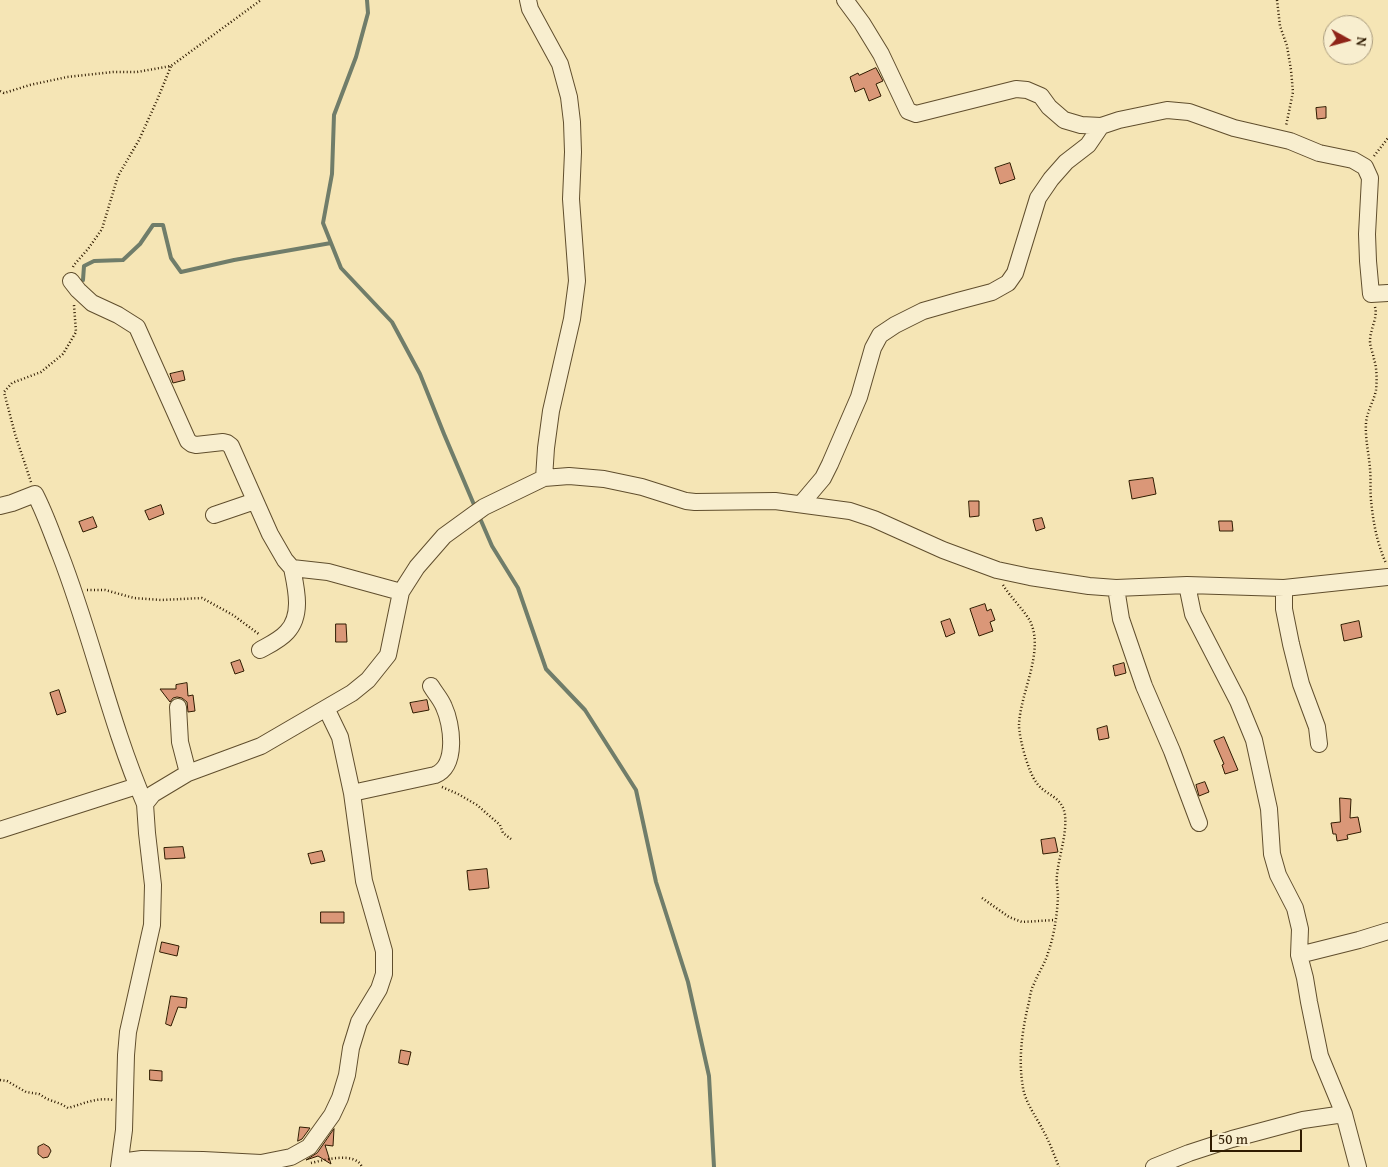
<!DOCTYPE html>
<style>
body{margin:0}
#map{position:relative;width:1388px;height:1167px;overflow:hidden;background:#f5e5b5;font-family:"Gentium Book Plus",serif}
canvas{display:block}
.north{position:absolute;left:1323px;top:15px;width:50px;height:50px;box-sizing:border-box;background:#f8eecf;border:1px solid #a89a7c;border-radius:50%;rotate:97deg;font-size:14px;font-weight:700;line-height:20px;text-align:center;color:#2f1b00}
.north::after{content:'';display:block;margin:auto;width:18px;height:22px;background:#8f2418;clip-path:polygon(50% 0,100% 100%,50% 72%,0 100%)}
.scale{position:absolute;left:1210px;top:1130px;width:92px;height:22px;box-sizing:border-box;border:2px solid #2f1b00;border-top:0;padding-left:6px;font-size:15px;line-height:18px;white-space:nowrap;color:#2f1b00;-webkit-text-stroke:4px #f8eecf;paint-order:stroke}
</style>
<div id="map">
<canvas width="1388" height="1167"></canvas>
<div class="north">N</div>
<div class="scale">50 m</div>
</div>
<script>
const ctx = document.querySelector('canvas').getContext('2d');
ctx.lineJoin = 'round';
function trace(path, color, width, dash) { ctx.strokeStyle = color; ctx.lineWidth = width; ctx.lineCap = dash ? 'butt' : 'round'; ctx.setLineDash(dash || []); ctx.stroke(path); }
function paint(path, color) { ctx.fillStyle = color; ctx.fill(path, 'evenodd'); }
trace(new Path2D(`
 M367,0L368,13L356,57L334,115L332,174L323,223L341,268L392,322L420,374L444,434L475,507
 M83,280L84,266L94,261L123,260L140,244L153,225H163L171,258L181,272L234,260L331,243
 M479,516L492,546L518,588L546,669L585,710L636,790L656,882L688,982L709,1076L714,1167`), '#707d6a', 4);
const building = new Path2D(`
 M876,68L883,81L876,84L881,96L869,101L864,88L855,92L850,77L858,73L859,75Z
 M1326,107V118L1317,119L1316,108Z
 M1010,163L1015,179L1000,184L995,168Z
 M183,371L185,380L173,383L170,374Z
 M1153,478L1156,494L1132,499L1129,481Z
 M969,501H979V516L970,517Z
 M161,505L164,514L149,520L145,511Z
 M93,517L97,527L83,532L79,522Z
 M1042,518L1045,528L1036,531L1033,520Z
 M1219,521H1232L1233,531H1220Z
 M985,604L987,611L991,609L995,620L990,622L993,631L979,636L970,609Z
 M950,619L955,633L946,637L941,622Z
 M1359,621L1362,637L1344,641L1341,625Z
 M336,624H346L347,642H336Z
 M240,660L244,671L235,674L231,663Z
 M1124,663L1126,673L1115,676L1113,666Z
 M187,683L188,696L193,695L195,711L188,712L187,702L182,698L177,697L173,698L170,702L160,689H176V685Z
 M59,690L66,712L57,715L50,693Z
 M427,700L429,710L413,713L410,703Z
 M1107,726L1109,738L1099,740L1097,729Z
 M1224,737L1238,770L1225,774L1222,765L1224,764L1214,741Z
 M1205,782L1209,792L1199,796L1196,785Z
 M1340,798L1351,799L1350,818L1358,817L1361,832L1347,835L1348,839L1337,841L1336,834H1333L1331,823L1340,822Z
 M1055,838L1058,852L1043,854L1041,840Z
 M183,847L185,858L165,859L164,848Z
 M322,851L325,861L311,864L308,854Z
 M487,869L489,888L469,890L467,871Z
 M321,912H344V923H321Z
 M162,942L179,946L177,956L160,952Z
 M171,996L187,998L186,1008L178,1007L171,1026L166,1024Z
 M401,1050L411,1052L408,1065L399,1063Z
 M150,1070L162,1071V1081L150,1080Z
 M300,1127L310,1128L302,1139L298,1141Z
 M334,1129L333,1146L325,1145L331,1164L318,1156L306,1160L317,1153Z
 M44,1144L49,1147L51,1151L48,1157L43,1158L38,1154V1147Z`);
paint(building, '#da9778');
trace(building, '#2f1b00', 1);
const minor = new Path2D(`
 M528,0L530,9L560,64L569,97L572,122L573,152L571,199L577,281L572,319L551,411L546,448L544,478
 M845,0L862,23L881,54L908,111L916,114L1016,89L1027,90L1041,96L1049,107L1064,120L1081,125L1101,126L1119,120L1167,110L1189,112L1234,128L1290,141L1319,153L1353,160L1365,167L1370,178L1367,234L1368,261L1371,294L1388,293
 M71,281L78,290L92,303L118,315L137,327L188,441L192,444L196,445L223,442L227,443L231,446L270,534L285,560L292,568L328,572L401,592
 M801,504L823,478L830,464L859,397L873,348L880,335L895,325L923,311L958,301L992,292L1008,283L1015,273L1038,198L1051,179L1066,162L1088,145L1101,126
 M0,506L12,503L35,494C45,513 52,534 60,554C92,636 110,723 145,804
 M214,515L255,501
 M1187,585L1193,614L1238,701L1254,740L1269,809L1272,854L1278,875L1295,908L1300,929L1299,955L1305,978L1309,1002L1320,1056L1344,1114L1358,1167
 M1116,588L1121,619L1144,686L1172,751L1199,823
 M1284,588V609L1291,644L1301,684L1317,727L1319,744
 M260,650C269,645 280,640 287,632C303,615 296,588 292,568
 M178,707L180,742L188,773
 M352,793L435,775C458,766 452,724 444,707C441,699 435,693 431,686
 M0,830L137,786
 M1299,955L1359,940L1388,931
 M120,1162L142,1159L203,1160L261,1163L291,1157L309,1147L332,1115L340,1098L347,1075L351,1048L359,1022L379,989L384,974V951L364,881L352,793L340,737L326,708
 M119,1167L124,1130L126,1055L128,1032L152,925L153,885L147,833L145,804L153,794L188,773L261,746L352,693L368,680L388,655L401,592L417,567L444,536L484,507L544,478L569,476L604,479L642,487L686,501L695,502L775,501L850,511L874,519L943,550L997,570L1030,577L1089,586L1116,588L1187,585L1284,588L1388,577
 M1154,1167L1189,1153L1232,1139L1303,1120L1344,1114`);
trace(minor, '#604e2d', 18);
trace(new Path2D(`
 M1277,0L1280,26L1287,46L1291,70L1293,92L1286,126
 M0,91L4,93L30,85L67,77L113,72H137L171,66L261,0
 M1374,156L1388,138
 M73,267L74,265L88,249L102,229L118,176L139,140L158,98L171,66
 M1375,307C1378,318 1370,329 1370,341C1370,347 1373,353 1374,359C1377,368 1377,381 1376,390C1374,401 1367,411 1366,423C1365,439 1369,454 1370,469C1371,479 1370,489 1371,500C1373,521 1377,544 1386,563
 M31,482L15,434L4,392L12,383L41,372L63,354L76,332L74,305
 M1003,585C1011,598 1024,610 1030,621C1045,651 1020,693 1019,725C1019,738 1028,771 1036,782C1045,796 1062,795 1065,815C1067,835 1059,855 1057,875C1056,882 1058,890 1058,897C1057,916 1054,936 1048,953C1045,964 1038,973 1034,984C1031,989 1030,996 1029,1002C1022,1030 1018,1060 1023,1088C1026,1104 1037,1118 1044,1132C1050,1143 1054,1155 1059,1167
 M87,590H105L134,598L161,600L202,598L233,615L260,635
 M442,787L458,794L477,805L500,825L503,833L511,839
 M982,898L1009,917L1022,922L1055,920
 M0,1080L7,1081L26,1092L39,1094L47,1099L61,1104L68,1108C83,1104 96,1097 113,1100
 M311,1163C324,1160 355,1151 362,1167`), '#2f1b00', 2.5, [1, 2.5]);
trace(minor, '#f8eecf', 16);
</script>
